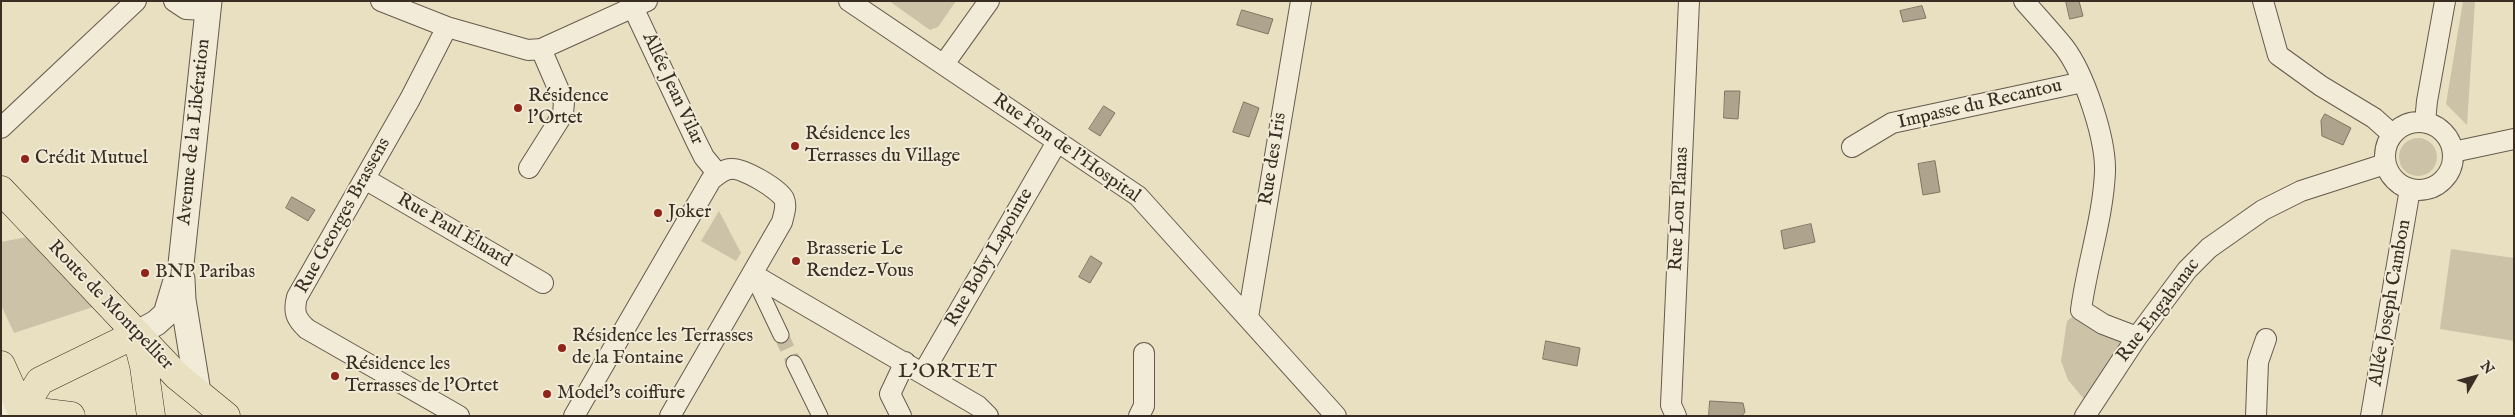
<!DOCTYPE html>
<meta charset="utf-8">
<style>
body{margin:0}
#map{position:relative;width:2515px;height:417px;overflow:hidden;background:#e9e0c2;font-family:"IM FELL English",serif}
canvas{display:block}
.frame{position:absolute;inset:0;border:2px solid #3a2e24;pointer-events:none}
.north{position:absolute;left:2450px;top:352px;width:50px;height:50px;-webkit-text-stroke:4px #f1ebd7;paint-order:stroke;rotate:52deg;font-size:14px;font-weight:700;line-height:20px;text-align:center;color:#3a2e24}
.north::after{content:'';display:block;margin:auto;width:18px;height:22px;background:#3a2e24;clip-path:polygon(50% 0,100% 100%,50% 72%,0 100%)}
</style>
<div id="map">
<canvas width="2515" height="417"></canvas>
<div class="frame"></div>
<div class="north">N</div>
</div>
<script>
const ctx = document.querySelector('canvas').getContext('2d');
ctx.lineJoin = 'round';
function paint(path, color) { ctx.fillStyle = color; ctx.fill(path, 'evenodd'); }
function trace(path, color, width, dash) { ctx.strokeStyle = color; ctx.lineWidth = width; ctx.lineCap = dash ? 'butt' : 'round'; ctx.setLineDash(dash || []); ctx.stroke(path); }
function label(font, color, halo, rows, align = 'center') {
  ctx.font = font + ' "IM FELL English",serif'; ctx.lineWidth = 4; ctx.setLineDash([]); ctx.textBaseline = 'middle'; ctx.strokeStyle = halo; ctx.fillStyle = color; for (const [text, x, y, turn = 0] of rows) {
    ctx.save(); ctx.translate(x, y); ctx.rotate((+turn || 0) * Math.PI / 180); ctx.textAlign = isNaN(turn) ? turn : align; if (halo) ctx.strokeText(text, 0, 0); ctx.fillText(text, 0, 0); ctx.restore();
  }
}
paint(new Path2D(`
 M889,1H956L938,27L930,30Z
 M2463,1H2475L2467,125L2446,104Z
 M2399 157a19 19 0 1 1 38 0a19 19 0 1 1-38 0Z
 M719,211L741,253L736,261L701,241Z
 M27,237L93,307L14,333L1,305V242Z
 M2451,249L2514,258V341L2440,329Z
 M2081,310L2128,334L2084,399L2068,380L2061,361L2067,321Z`), '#cbc2a7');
const water = new Path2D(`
 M2066,1H2079L2083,16L2070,19Z
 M1922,6L1926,18L1903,22L1900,11Z
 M1242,10L1273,19L1268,34L1237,25Z
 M1725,91H1740L1738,119L1724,118Z
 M1244,102L1259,108L1249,137L1233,132Z
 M1104,106L1115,113L1100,136L1089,129Z
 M2325,114L2351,128L2343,145L2322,136L2321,121Z
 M1935,161L1940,192L1923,195L1918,164Z
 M292,197L315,210L308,221L286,208Z
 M1811,224L1815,242L1784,249L1781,231Z
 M1091,256L1102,263L1090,283L1079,277Z
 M1546,341L1580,348L1577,366L1543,359Z
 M1710,401L1743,403L1745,412L1742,416H1709Z`);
paint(water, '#aea38c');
trace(water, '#807462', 1);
trace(new Path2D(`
 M781,335L794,363`), '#c6bca2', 15, [15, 8]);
const pedestrian = new Path2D(`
 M752,274L781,335
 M794,363L820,416`);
const minor = new Path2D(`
 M174,1L186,9L207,10
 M381,1L447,27L528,50L541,49L647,1
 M630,1L696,141L704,157L718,174
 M849,1L1138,196L1336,416
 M2024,1C2037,16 2051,31 2064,47C2084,73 2106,138 2105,172C2103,218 2087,264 2081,310L2103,324L2137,337
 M2263,1L2278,55L2321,86L2374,118L2392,134
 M447,27L410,99L297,297C293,312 296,319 307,329L459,416
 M944,64L989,1
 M2385 156a34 34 0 1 1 68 0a34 34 0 1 1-68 0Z
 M2425,122L2427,101L2445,1
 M1,128L136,1
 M1852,147L1892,123L2083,82
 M2453,152L2514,139
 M529,168L563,114L564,102L541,49
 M365,179L543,283
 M752,274L978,406L988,416
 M1248,317L1301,1
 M923,373L1057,142
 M1,409L22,410
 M574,416L711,180C717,175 724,169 731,169C742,167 779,189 784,199C787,206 784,214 782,222L670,416
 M901,416L890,394L905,362
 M1139,416L1144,406V353
 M1676,416L1671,405L1689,1
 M2085,416L2137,337L2187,270L2209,248L2263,210L2301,191L2385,164
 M2256,416L2258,362L2266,339
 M2371,416L2410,189`);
const tertiary = new Path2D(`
 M182,279L183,300L198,392
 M136,334L156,323L166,314L181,264L209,1`);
const primary = new Path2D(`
 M1,190L177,376L226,416
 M136,334L144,366L151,416
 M1,365L24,416
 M22,410L40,381L136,334
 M22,410L71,416`);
trace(pedestrian, '#665a4c', 17);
trace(minor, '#665a4c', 22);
trace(tertiary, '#665a4c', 27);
trace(primary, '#3a2e24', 29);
trace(pedestrian, '#f1ebd7', 15);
trace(minor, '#f1ebd7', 20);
trace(tertiary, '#f1ebd7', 25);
trace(primary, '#e9e0c2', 28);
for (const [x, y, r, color] of [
 [518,108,5,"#8f2418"],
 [795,146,5,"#8f2418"],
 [25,159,5,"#8f2418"],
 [658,213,5,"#8f2418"],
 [796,261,5,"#8f2418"],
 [145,273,5,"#8f2418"],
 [562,348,5,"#8f2418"],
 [335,376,5,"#8f2418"],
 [547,394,5,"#8f2418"]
]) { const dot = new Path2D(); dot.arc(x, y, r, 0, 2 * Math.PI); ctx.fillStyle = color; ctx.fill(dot); trace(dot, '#f1ebd7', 2); }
label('19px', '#3a2e24', '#f1ebd7', [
 ["Allée Jean Vilar",672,89,65],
 ["Impasse du Recantou",1980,105,-13],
 ["Avenue de la Libération",195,132,-84],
 ["Rue Fon de l'Hospital",1066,149,35],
 ["Rue des Iris",1274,159,-81],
 ["Rue Lou Planas",1680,209,-87],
 ["Rue Georges Brassens",344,216,-61],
 ["Rue Paul Éluard",454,231,30],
 ["Rue Boby Lapointe",990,258,-60],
 ["Allée Joseph Cambon",2391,303,-80],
 ["Route de Montpellier",110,306,46],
 ["Rue Engabanac",2159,311,-53]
]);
label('19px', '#3a2e24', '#f1ebd7', [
 ["Résidence",528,97],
 ["l'Ortet",528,119],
 ["Résidence les",805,135],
 ["Terrasses du Village",805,157],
 ["Crédit Mutuel",35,159],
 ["Joker",668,213],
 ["Brasserie Le",806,250],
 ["Rendez-Vous",806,272],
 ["BNP Paribas",155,273],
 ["Résidence les Terrasses",572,337],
 ["de la Fontaine",572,359],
 ["Résidence les",345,365],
 ["Terrasses de l'Ortet",345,387],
 ["Model's coiffure",557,394]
], 'left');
ctx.letterSpacing = '1px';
label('20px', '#3a2e24', '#f1ebd7', [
 ["L'ORTET",948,373]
]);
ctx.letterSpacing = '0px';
</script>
